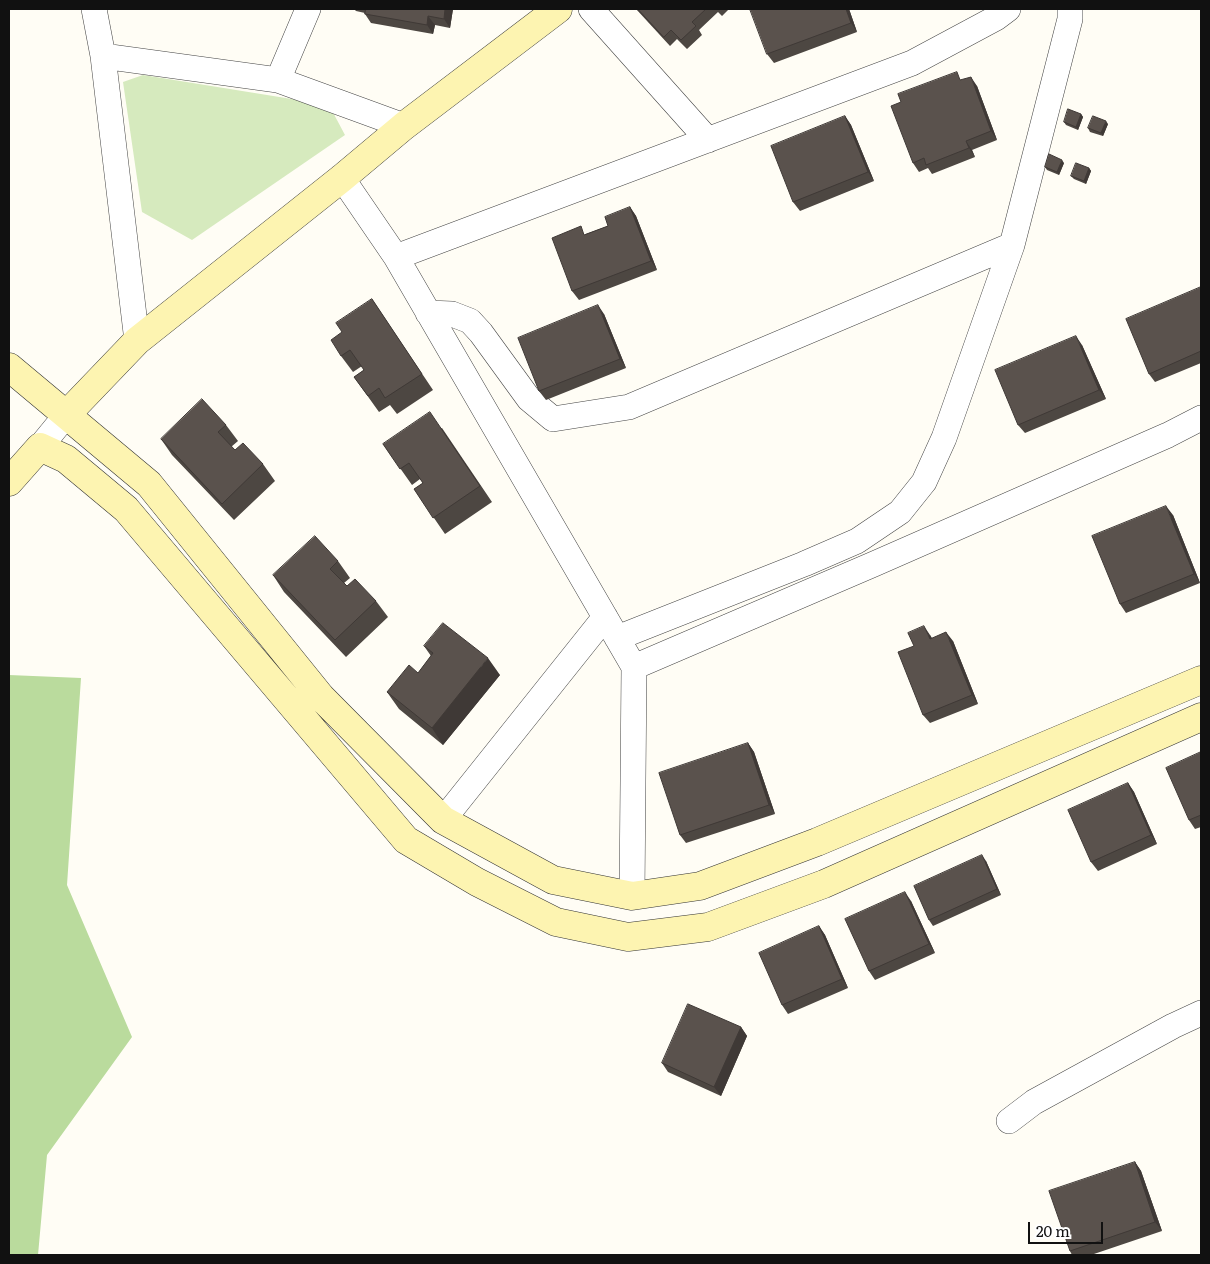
<!DOCTYPE html>
<style>
body{margin:0}
#map{position:relative;width:1210px;height:1264px;overflow:hidden;background:#fffdf5;font-family:Literata,serif}
canvas{display:block}
.frame{position:absolute;inset:0;border:10px solid #111;pointer-events:none}
.scale{position:absolute;left:1028px;top:1222px;width:75px;height:22px;box-sizing:border-box;border:2px solid #111;border-top:0;padding-left:6px;font-size:15px;line-height:18px;white-space:nowrap;color:#111;-webkit-text-stroke:4px #fff;paint-order:stroke}
</style>
<div id="map">
<canvas width="1210" height="1264"></canvas>
<div class="frame"></div>
<div class="scale">20 m</div>
</div>
<script>
const ctx = document.querySelector('canvas').getContext('2d');
ctx.lineJoin = 'round';
function paint(path, color) { ctx.fillStyle = color; ctx.fill(path, 'evenodd'); }
function trace(path, color, width, dash) { ctx.strokeStyle = color; ctx.lineWidth = width; ctx.lineCap = dash ? 'butt' : 'round'; ctx.setLineDash(dash || []); ctx.stroke(path); }
paint(new Path2D(`
 M143,75L329,105L345,135L192,240L142,212L123,82Z`), '#d6eabe');
paint(new Path2D(`
 M9,675L81,678L67,885L132,1037L47,1155L38,1255H9Z`), '#badb9d');
const street = new Path2D(`
 M94,9L103,56L278,80L404,126
 M591,9L708,140
 M103,56L137,341
 M278,80L308,9
 M342,178L396,257L912,63L996,18L1008,9
 M396,257L634,667L632,896
 M428,313L452,314L470,321L481,333L529,399L553,419L629,407L1012,245
 M40,447L67,414
 M617,638L804,564L857,541L900,512L924,482L944,438L1012,245L1070,19V9
 M634,667L874,564L1168,435L1201,418
 M443,820L605,617
 M1009,1121L1034,1102L1173,1026L1201,1013`);
const secondary = new Path2D(`
 M9,367L149,484L321,697L443,820L553,880L632,896L700,886L817,842L1201,680
 M67,414L137,341L342,178L404,126L558,9
 M9,482L40,447L66,459L126,509L406,840L477,882L556,922L628,937L708,927L824,884L1201,717`);
trace(street, '#444', 26);
trace(secondary, '#333', 29);
trace(street, '#fff', 25);
trace(secondary, '#fdf4b1', 28);
paint(new Path2D(`
 M354,9H453L450,28L435,25L433,34L371,23L365,14V13L356,11Z
 M636,9H729L722,16L718,12L699,30L702,35L687,49L677,39L670,46Z
 M849,9L857,32L774,63L767,54Z
 M962,80L977,86L997,140L972,150L975,157L932,174L928,168L919,172L913,163L901,102Z
 M1081,114L1083,117L1078,130L1066,125L1064,122Z
 M845,116L851,125L874,181L800,211L793,202Z
 M1108,124L1103,136L1090,132L1088,128Z
 M1064,163L1059,175L1047,170L1045,167Z
 M1089,168L1091,171L1086,184L1074,179L1071,176Z
 M630,207L636,216L657,270L579,300L572,291L586,234L608,226Z
 M1201,287V363L1155,382L1149,374Z
 M372,299L433,390L397,414L390,405L379,412L354,377L364,370L362,366L353,372L341,356L342,332Z
 M604,314L626,368L546,400L539,391Z
 M1082,345L1106,399L1025,433L1018,425Z
 M226,425L238,441L231,447L235,450L263,464L275,481L234,520L172,455L161,439Z
 M442,428L492,502L445,534L414,489L423,483L420,479L412,485L383,444Z
 M1173,515L1200,583L1126,613L1120,604Z
 M338,561L350,578L344,583L347,586L376,601L388,617L346,657L284,592L273,575Z
 M930,635L932,638L953,641L978,704L930,723L923,715L914,646Z
 M424,646L500,675L443,745L399,709L387,692L418,673L431,656Z
 M748,743L754,752L775,814L686,843L680,835Z
 M1201,752V827L1195,829L1189,820Z
 M1128,783L1134,792L1157,844L1098,871L1091,862Z
 M986,861L1001,895L933,926L929,920Z
 M911,901L935,953L875,980L869,971Z
 M819,926L825,935L848,988L788,1014L782,1005Z
 M741,1027L747,1036L721,1096L668,1072L662,1063Z
 M1135,1162L1141,1171L1162,1231L1091,1255H1072L1070,1251Z`), '#4d4742');
paint(new Path2D(`
 M445,9H453L450,28L444,19Z
 M846,9H849L857,32L851,23Z
 M428,16L435,25L433,34L427,25Z
 M971,77L977,86L997,140L991,131Z
 M1081,114L1083,117L1078,130L1076,127Z
 M845,116L851,125L874,181L868,172Z
 M1106,121L1108,124L1103,136L1101,133Z
 M966,141L972,150L975,157L969,148Z
 M1062,160L1064,163L1059,175L1057,172Z
 M1089,168L1091,171L1086,184L1084,181Z
 M630,207L636,216L657,270L651,261Z
 M598,305L604,314L626,368L620,359Z
 M1076,336L1082,345L1106,399L1099,390Z
 M1166,506L1173,515L1200,583L1194,574Z
 M924,626L930,635L936,648L930,639Z
 M946,632L953,641L978,704L972,695Z
 M488,658L500,675L443,745L432,728Z
 M748,743L754,752L775,814L769,805Z
 M1128,783L1134,792L1157,844L1151,835Z
 M982,855L986,861L1001,895L997,889Z
 M905,892L911,901L935,953L929,944Z
 M819,926L825,935L848,988L842,979Z
 M741,1027L747,1036L721,1096L714,1087Z
 M1135,1162L1141,1171L1162,1231L1155,1222Z`), '#3f3936');
const building = new Path2D(`
 M366,9H445L444,19L428,16L427,25L365,14Z
 M638,9H706L692,22L696,26L681,40L671,30L664,37Z
 M750,9H846L851,23L767,54Z
 M957,72L960,80L971,77L991,131L966,141L969,148L926,165L924,158L913,163L891,106L901,102L898,94Z
 M1068,109L1081,114L1076,127L1064,122Z
 M845,116L868,172L793,202L771,146Z
 M1093,116L1106,121L1101,133L1088,128Z
 M1049,154L1062,160L1057,172L1045,167Z
 M1076,163L1089,168L1084,181L1071,176Z
 M630,207L651,261L572,291L552,238L581,226L584,235L608,226L605,217Z
 M1201,287V351L1149,374L1126,319Z
 M372,299L422,374L385,398L379,388L368,396L354,377L364,370L350,350L341,356L331,340L342,332L336,323Z
 M598,305L620,359L539,391L518,338Z
 M1076,336L1099,390L1018,425L995,370Z
 M202,399L226,425L218,432L235,450L243,443L263,464L222,504L161,439Z
 M430,412L480,486L433,518L414,489L423,483L409,463L400,469L383,444Z
 M1166,506L1194,574L1120,604L1092,536Z
 M315,536L338,561L330,569L347,586L355,579L376,601L335,640L273,575Z
 M443,623L488,658L432,728L387,692L409,665L418,673L433,653L424,646Z
 M924,626L930,639L946,632L972,695L923,715L898,652L914,646L908,633Z
 M748,743L769,805L680,835L659,773Z
 M1201,752V815L1189,820L1166,768Z
 M1128,783L1151,835L1091,862L1068,810Z
 M982,855L997,889L929,920L914,886Z
 M905,892L929,944L869,971L845,919Z
 M819,926L842,979L782,1005L759,953Z
 M688,1004L741,1027L714,1087L662,1063Z
 M1135,1162L1155,1222L1070,1251L1049,1191Z`);
paint(building, '#5a524d');
trace(building, '#3f3936', 1);
</script>
